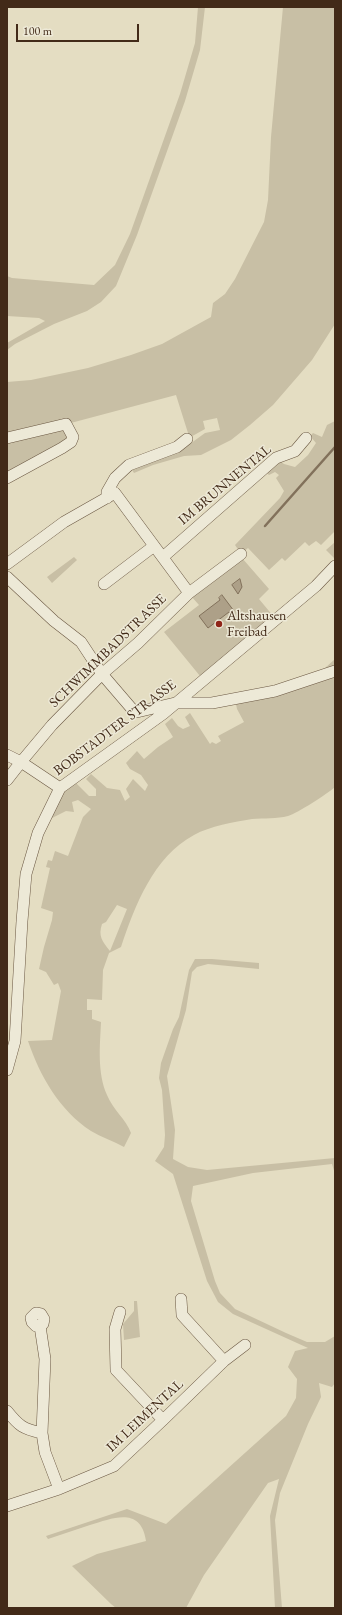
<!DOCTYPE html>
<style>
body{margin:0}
#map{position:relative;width:342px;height:1615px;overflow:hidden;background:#e4ddc2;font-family:"EB Garamond",serif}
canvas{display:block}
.frame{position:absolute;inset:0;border:8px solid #422a18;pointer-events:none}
.scale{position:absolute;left:16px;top:24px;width:123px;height:18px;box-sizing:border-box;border:2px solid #422a18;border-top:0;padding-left:5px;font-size:12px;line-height:14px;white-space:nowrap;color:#422a18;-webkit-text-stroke:3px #ede9d7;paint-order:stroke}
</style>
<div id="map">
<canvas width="342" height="1615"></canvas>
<div class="frame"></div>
<div class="scale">100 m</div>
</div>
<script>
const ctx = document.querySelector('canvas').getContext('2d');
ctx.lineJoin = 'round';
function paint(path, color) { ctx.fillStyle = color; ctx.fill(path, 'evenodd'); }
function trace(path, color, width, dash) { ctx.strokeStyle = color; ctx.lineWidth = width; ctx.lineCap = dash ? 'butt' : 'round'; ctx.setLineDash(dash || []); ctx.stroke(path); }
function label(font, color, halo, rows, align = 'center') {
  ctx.font = font + ' "EB Garamond",serif'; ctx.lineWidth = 3; ctx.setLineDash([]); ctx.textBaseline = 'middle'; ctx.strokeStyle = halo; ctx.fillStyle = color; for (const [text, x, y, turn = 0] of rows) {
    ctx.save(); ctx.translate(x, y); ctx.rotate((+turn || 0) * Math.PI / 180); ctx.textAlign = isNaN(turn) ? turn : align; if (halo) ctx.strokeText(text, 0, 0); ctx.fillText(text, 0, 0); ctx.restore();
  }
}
paint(new Path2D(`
 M198,7H205L200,50L185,101L137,235L116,286L101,302L87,311L54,324L15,344L7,350V343L45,321L39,318L7,316V276L12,278L94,285L115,265L130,234L180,94L195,43Z
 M283,7H335V324L312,360L273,405L250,425L231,440L201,455L184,456L153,465L134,473L129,465L183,449L205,433L220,430L217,418L203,421L205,429L187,439L188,433L176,395L67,424L73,437L7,478V382L31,380L88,368L131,355L162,344L211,317L213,303L225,294L235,279L264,222L268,200L271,137Z
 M335,421V531L321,545L316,541L309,546L305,542L285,561L282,558L269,570L248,548L241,554L235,545L280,498L284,491L276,478L279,475L275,472L269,475L263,470L276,458L284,464L295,467L308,455L316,443L310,436L313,433L322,437L327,425Z
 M335,542V557L334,558L326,550Z
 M74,557L77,560L52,583L47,577Z
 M242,558L269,589L259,599L274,617L200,676L164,632L199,605L191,596Z
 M335,659V787C327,794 298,813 288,816C277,819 264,818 252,819C234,822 210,826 194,835C153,857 135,906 121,947L109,953L103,970L102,1000L87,999V1010H92V1019L101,1022C100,1045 97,1073 107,1095C113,1110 126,1119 131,1133L124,1147C113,1141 101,1137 91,1131C59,1110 40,1076 28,1041L52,1040L61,991L58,983L54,985L46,972L39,969L44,947L52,920L53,912L41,908L50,868L46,867L48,860L52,861L55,851L68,856L83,817L91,809L78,800L72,802L74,812L66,811L52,818L46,816L72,779L89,796H96V789L86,779L91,774L107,788L120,790L125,801L130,797L126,789L133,779L145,791L148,785L141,775L130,769L126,763L137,751L144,759L158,747L173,737L165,724L172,718L178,726L183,729L190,726L185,717L190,713L210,744L212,742L216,744L221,741L218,736L244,722L237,709L235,699L315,677ZM117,905L127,909L110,951C102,941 98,936 102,924L106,922Z
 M195,959H212L259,963V969L208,964L197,967L192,972L186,1010L167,1076L175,1130L173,1159L188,1167L207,1170L335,1158V1174L332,1164L253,1173L193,1186L191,1201L215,1281L220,1293L235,1309L286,1333L307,1342H325L335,1336V1383L332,1387L319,1383L321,1397L308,1424L280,1493L275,1520L282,1608H275L270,1516L279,1479L268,1483L204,1575L186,1608H116L111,1604L72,1566L97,1554L146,1541C141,1506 113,1518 90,1525C76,1530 62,1534 48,1539L46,1536L127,1509L166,1524L286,1416L296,1398L297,1379L288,1367L295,1351L308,1348L233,1314L218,1302L207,1281L173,1174L155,1161L164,1147L165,1135L162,1090L159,1078L161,1063L173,1029L179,1017L189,970Z
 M134,1301H137L140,1337L124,1340L123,1324L134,1311Z`), '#c8bfa5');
const water = new Path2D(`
 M240,579L242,587L238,594L232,585Z
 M222,595L234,611L230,613L229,612L208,628L199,616L220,600L219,598Z`);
paint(water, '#ada088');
trace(water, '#82715b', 1);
trace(new Path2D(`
 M265,526L335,447`), '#82715b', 2.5);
const minor = new Path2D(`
 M7,438L66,424L73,437L71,442L62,448L7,478
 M107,498V492L115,478L129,465L177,447L187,439
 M163,557L276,458L295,451L306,438
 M7,564L64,522L115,493L189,593
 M7,577L54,621L81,642L102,674L132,709L137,712L175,703H212L275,691L335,671
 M104,584L154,546
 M7,755L21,762L60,788
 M7,780L21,762L52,725L102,674L138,643L189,593L241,554
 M7,1070L15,1041L22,921L26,874L38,833L60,788L163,714L316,586L335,566
 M120,1312L115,1329L116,1370L163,1420
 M40,1326H36L32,1322L31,1318L36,1313L41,1314L44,1319L43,1324L40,1326L45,1359L42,1433L45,1452L59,1489
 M224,1361L245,1345
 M7,1411C19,1426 23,1429 42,1433
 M7,1506L59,1489L114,1466L163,1420L224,1361L182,1315L181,1299`);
trace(minor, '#6a5742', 12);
trace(minor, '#ede9d7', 11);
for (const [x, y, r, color] of [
 [219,624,4,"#8f2418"]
]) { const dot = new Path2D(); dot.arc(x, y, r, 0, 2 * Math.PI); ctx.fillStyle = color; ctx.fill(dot); trace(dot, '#ede9d7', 1.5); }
label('14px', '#422a18', '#ede9d7', [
 ["IM BRUNNENTAL",225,485,-40],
 ["SCHWIMMBADSTRASSE",108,651,-44],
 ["BOBSTADTER STRASSE",115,728,-37],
 ["IM LEIMENTAL",145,1416,-43]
]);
label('14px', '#422a18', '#ede9d7', [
 ["Altshausen",227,616],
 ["Freibad",227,632]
], 'left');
</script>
